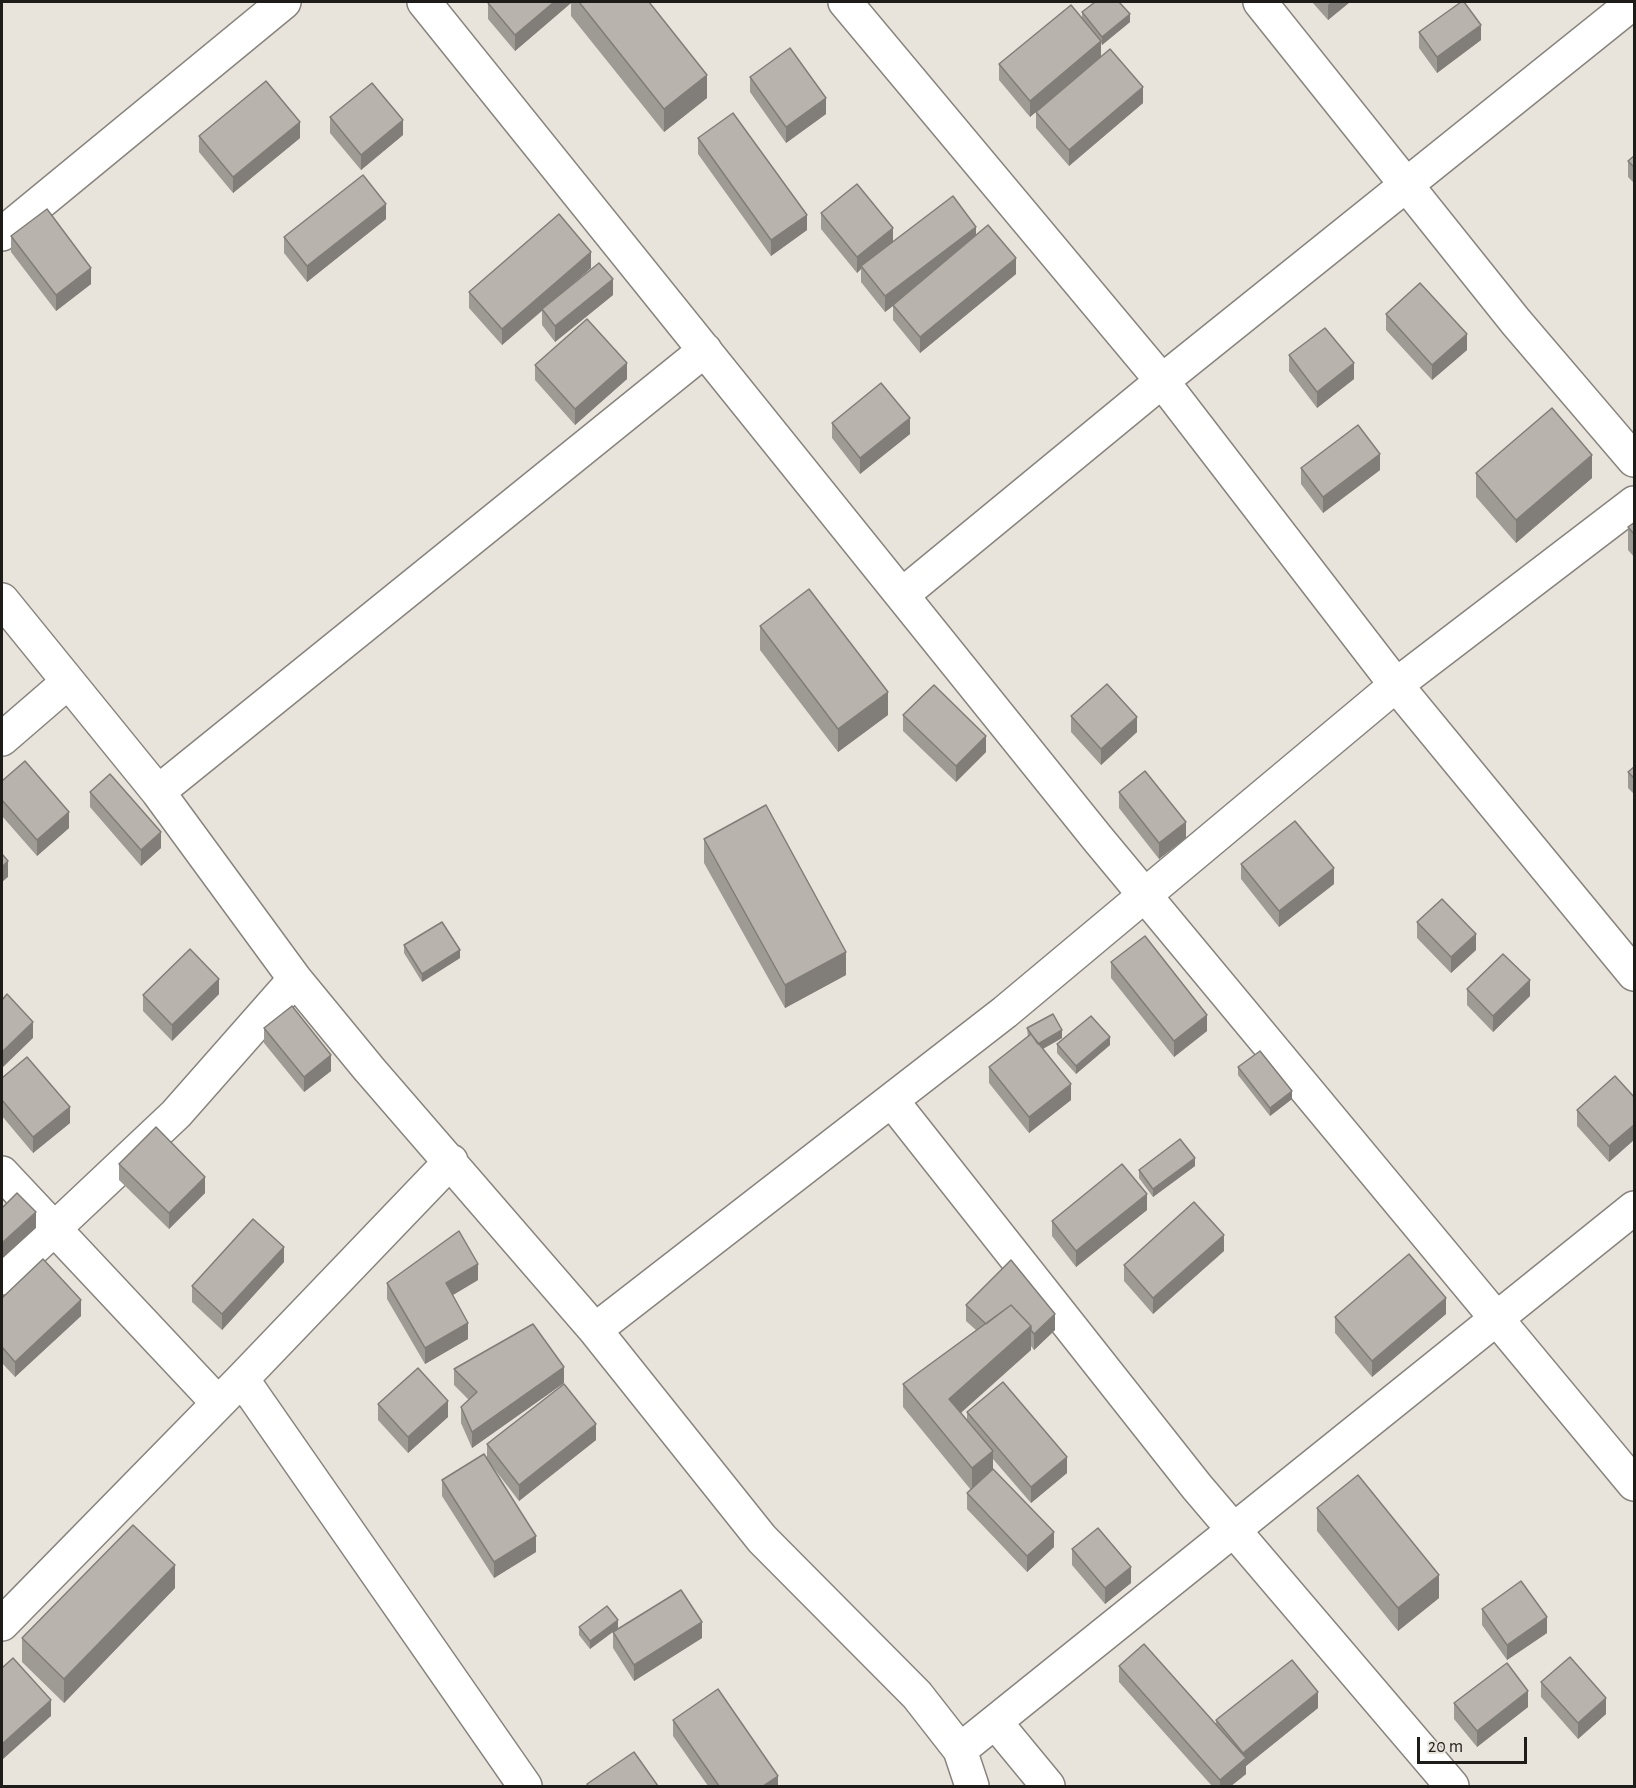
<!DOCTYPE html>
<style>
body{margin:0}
#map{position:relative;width:1636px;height:1788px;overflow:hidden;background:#e8e4db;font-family:"Alegreya Sans",sans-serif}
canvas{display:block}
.frame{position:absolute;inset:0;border:3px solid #1e1c19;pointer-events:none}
.scale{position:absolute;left:1417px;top:1737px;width:110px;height:27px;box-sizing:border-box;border:3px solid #1e1c19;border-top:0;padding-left:8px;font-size:18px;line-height:21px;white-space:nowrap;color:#1e1c19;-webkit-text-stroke:4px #e8e4db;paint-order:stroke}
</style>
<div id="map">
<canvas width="1636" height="1788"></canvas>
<div class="frame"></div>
<div class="scale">20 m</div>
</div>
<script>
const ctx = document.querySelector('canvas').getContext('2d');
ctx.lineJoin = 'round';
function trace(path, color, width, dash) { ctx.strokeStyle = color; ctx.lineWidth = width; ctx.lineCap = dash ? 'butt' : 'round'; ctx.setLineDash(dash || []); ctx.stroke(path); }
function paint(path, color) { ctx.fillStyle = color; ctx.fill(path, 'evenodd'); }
const minor = new Path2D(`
 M424,2L1098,839L1634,1484
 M845,2L1162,381L1396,685L1634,974
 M1260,2L1516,322L1634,460
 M2,234L284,2
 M902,595L1162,381L1634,2
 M2,600L158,792L295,979L369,1069L595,1330L762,1539L917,1695L960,1750L972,1786
 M2,739L68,682
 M158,792L705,350
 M892,1101L1197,1487L1452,1786
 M2,1173L218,1403
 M2,1278L176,1114L295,979
 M595,1330L1005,1012L1396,685L1634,503
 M242,1379L525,1786
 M2,1624L242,1379L451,1161
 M996,1723L1048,1786
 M960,1750L1634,1208`);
trace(minor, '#88847d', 36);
trace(minor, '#fff', 33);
paint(new Path2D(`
 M490,2H649L707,98L664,132L571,16V3L515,51L488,19V3Z
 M1312,2H1350L1328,20Z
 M1082,12L1130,22L1102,45L1101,43V57L1143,103L1069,166L1036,128V112L1089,67L1030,117L999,80V64L1082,18Z
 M1419,32L1481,40L1437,73L1419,48Z
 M750,77L826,114L786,143L750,92Z
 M330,117L403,135L361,170L330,133Z
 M199,136L300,138L233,193L199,152Z
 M698,138L807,230L771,256L698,154Z
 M1635,155V184L1628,177V161Z
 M821,213L893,242L976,235L1016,274L920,353L893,320V306L885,312L861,282V269L857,273L821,229Z
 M386,219L307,282L284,253V237Z
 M11,236L91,284L56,311L11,252Z
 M591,268L568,288L613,295L555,342L542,325V311L502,345L469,308V292Z
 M1386,314L1467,350L1432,380L1386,330Z
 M1289,355L1354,379L1317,408L1289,371Z
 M535,365L627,379L575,425L535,380Z
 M832,423L910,434L860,474L832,438Z
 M1301,468L1380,470L1323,513L1301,484Z
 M1476,473L1592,478L1516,543L1476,497Z
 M1635,522V558L1628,550V527Z
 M760,626L888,715L838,752L760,650Z
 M903,715L986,752L956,782L903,731Z
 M1071,716L1137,732L1101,765L1071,732Z
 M1635,766V795L1628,788V772Z
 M2,781L69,828L37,856L2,816Z
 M90,792L161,848L141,866L90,807Z
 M1119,792L1186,838L1159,859L1119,808Z
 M704,839L846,975L785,1008L704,863Z
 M1241,864L1334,884L1279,927L1241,879Z
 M1417,922L1476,950L1451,973L1417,938Z
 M404,945L460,958L422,982L404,953Z
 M1111,962L1207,1031L1174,1057L1111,978Z
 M1467,989L1530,996L1493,1032L1467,1005Z
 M219,994L172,1041L143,1011V995Z
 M264,1028L331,1071L304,1092L264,1043Z
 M1027,1028L1062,1038L1043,1049L1071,1100L1029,1133L989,1083V1067L1028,1037Z
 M1057,1044L1110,1045L1076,1074L1057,1053Z
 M1238,1067L1292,1099L1270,1116L1238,1075Z
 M2,1078L70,1123L33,1153L2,1116Z
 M1635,1098V1139L1609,1162L1577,1126V1110Z
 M119,1164L205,1193L169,1229L119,1180Z
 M1195,1166L1153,1197L1139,1178V1170Z
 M1147,1210L1076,1267L1052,1236V1221Z
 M1224,1251L1153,1314L1124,1281V1265Z
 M284,1262L222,1330L192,1302V1286Z
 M478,1280L453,1295L468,1339L425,1364L387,1299V1283Z
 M2,1298L81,1316L15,1377L2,1363Z
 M966,1305L1055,1330L1034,1350L1031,1346V1350L961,1413L967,1420V1412L1067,1473L1031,1503L993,1459V1469L1054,1547L1027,1572L967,1509V1493L971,1490L903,1407V1384L976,1330L966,1321Z
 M1446,1314L1372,1377L1335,1333V1317Z
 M454,1369L564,1383L472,1448L461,1423V1407L469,1400L454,1385Z
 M378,1404L448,1417L408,1453L378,1420Z
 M596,1440L519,1501L492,1466L536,1552L494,1578L442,1496V1480L487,1459V1444Z
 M1317,1508L1439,1598L1398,1631L1317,1531Z
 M1072,1549L1131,1583L1105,1604L1072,1565Z
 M175,1588L64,1703L22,1662V1638Z
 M1482,1609L1547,1633L1507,1660L1482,1625Z
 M579,1627L618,1628L590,1649L579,1635Z
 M613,1632L702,1638L634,1681L613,1648Z
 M1119,1666L1216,1725V1720L1318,1708L1246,1766V1774L1231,1786H1212L1119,1682Z
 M1541,1682L1606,1714L1578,1739L1541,1697Z
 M1454,1703L1528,1707L1477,1747L1454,1719Z
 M673,1720L778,1786H708L673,1736Z`), '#9e9a94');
paint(new Path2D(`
 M554,2H571V3L515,51V35Z
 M1331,2H1350L1328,20V5Z
 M1130,14V22L1102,45V37Z
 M1481,25V40L1437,73V57Z
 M1101,41V57L1030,117V101Z
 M707,75V98L664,132V109Z
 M1143,87V103L1069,166V150Z
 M826,98V114L786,143V127Z
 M403,120V135L361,170V155Z
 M300,122V138L233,193V177Z
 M386,204V219L307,282V266Z
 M807,215V230L771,256V240Z
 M976,227V242L885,312V296Z
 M893,228V244L861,266V269L857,273V257Z
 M591,252V268L502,345V329Z
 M1016,258V274L920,353V337Z
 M91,268V284L56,311V295Z
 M613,279V295L555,342V326Z
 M1467,334V350L1432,380V365Z
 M627,363V379L575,425V409Z
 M1354,363V379L1317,408V392Z
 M910,418V434L860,474V458Z
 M1380,454V470L1323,513V497Z
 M1592,455V478L1516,543V520Z
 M888,692V715L838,752V729Z
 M1137,717V732L1101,765V749Z
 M986,736V752L956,782V766Z
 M69,812V828L37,856V840Z
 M1186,822V838L1159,859V843Z
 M161,832V848L141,866V850Z
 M8,861V877L2,882V867Z
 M1334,868V884L1279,927V911Z
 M1476,934V950L1451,973V957Z
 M460,950V958L422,982V974Z
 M846,952V975L785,1008V985Z
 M219,979V994L172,1041V1025Z
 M1530,980V996L1493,1032V1016Z
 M1207,1015V1031L1174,1057V1041Z
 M33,1022V1038L2,1068V1052Z
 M1062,1030V1038L1037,1052V1044Z
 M1110,1037V1045L1076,1074V1066Z
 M331,1055V1071L304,1092V1077Z
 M1071,1084V1100L1029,1133V1117Z
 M1292,1091V1099L1270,1116V1108Z
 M70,1107V1123L33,1153V1137Z
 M1635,1124V1139L1609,1162V1146Z
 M1195,1158V1166L1153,1197V1189Z
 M205,1177V1193L169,1229V1213Z
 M1147,1194V1210L1076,1267V1251Z
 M36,1212V1228L2,1259V1243Z
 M1224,1235V1251L1153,1314V1298Z
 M284,1247V1262L222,1330V1314Z
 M478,1264V1280L446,1299V1283Z
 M1446,1298V1314L1372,1377V1361Z
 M81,1300V1316L15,1377V1362Z
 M1055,1314V1330L1034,1350V1334Z
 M468,1323V1339L425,1364V1348Z
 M1031,1326V1350L949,1423V1399Z
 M564,1367V1383L472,1448V1432Z
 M448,1401V1417L408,1453V1437Z
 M596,1424V1440L519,1501V1485Z
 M993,1451V1474L972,1491V1468Z
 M1067,1457V1473L1031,1503V1487Z
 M1054,1532V1547L1027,1572V1556Z
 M536,1536V1552L494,1578V1562Z
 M175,1565V1588L64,1703V1679Z
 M1131,1567V1583L1105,1604V1588Z
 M1439,1575V1598L1398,1631V1608Z
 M1547,1617V1633L1507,1660V1645Z
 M618,1620V1628L590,1649V1641Z
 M702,1622V1638L634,1681V1665Z
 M1528,1691V1707L1477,1747V1731Z
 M1318,1692V1708L1246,1766V1774L1231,1786H1220V1780L1243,1760V1753Z
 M1606,1698V1714L1578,1739V1723Z
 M51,1700V1716L2,1760V1744Z
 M778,1776V1786H763Z`), '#817d78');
const building = new Path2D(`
 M490,2H554L515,35L488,3Z
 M579,2H649L707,75L664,109Z
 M1095,2H1119L1130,14L1102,37L1082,12Z
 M1461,2H1464L1481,25L1437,57L1419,32Z
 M1071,5L1101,41L1030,101L999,64Z
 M790,48L826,98L786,127L750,77Z
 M1110,49L1143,87L1069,150L1036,112Z
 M266,81L300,122L233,177L199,136Z
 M372,83L403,120L361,155L330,117Z
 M733,113L807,215L771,240L698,138Z
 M1635,155V168L1628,161Z
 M363,175L386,204L307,266L284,237Z
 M857,184L893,228L857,257L821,213Z
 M953,196L976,227L885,296L861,266Z
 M47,209L91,268L56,295L11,236Z
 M559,214L591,252L502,329L469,292Z
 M988,225L1016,258L920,337L893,305Z
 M599,263L613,279L555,326L542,309Z
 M1420,283L1467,334L1432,365L1386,314Z
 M587,319L627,363L575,409L535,365Z
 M1325,328L1354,363L1317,392L1289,355Z
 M881,383L910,418L860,458L832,423Z
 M1552,408L1592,455L1516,520L1476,473Z
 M1358,425L1380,454L1323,497L1301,468Z
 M1635,522V535L1628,527Z
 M809,589L888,692L838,729L760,626Z
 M1107,684L1137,717L1101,749L1071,716Z
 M934,685L986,736L956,766L903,715Z
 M25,761L69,812L37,840L2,800V781Z
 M1635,766V779L1628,772Z
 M1145,771L1186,822L1159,843L1119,792Z
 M110,774L161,832L141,850L90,792Z
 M766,805L846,952L785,985L704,839Z
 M1295,821L1334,868L1279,911L1241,864Z
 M2,854L8,861L2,867Z
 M1442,899L1476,934L1451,957L1417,922Z
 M442,922L460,950L422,974L404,945Z
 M1145,936L1207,1015L1174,1041L1111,962Z
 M190,949L219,979L172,1025L143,995Z
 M1503,954L1530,980L1493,1016L1467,989Z
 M7,994L33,1022L2,1052V1000Z
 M292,1006L331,1055L304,1077L264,1028Z
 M1053,1014L1062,1030L1038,1044L1027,1028Z
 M1091,1016L1110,1037L1076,1066L1057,1044Z
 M1031,1034L1071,1084L1029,1117L989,1067Z
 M1260,1051L1292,1091L1270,1108L1238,1067Z
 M27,1057L70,1107L33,1137L2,1100V1078Z
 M1615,1076L1635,1098V1124L1609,1146L1577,1110Z
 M156,1127L205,1177L169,1213L119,1164Z
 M1180,1139L1195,1158L1153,1189L1139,1170Z
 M1122,1164L1147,1194L1076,1251L1052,1221Z
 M17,1193L36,1212L2,1243V1208Z
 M1194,1202L1224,1235L1153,1298L1124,1265Z
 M253,1219L284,1247L222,1314L192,1286Z
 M459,1231L478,1264L446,1283L468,1323L425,1348L387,1283Z
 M1409,1254L1446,1298L1372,1361L1335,1317Z
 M43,1259L81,1300L15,1362L2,1347V1298Z
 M1011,1260L1055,1314L1034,1334L1031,1330V1326L1011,1305L986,1324L966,1305Z
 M1011,1305L1031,1326L949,1399L993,1451L972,1468L903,1384Z
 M533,1324L564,1367L472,1432L461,1407L477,1392L454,1369Z
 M418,1368L448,1401L408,1437L378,1404Z
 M1003,1382L1067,1457L1031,1487L967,1412Z
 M564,1384L596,1424L519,1485L487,1444Z
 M484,1454L536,1536L494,1562L442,1480Z
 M993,1469L1054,1532L1027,1556L967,1493Z
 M1358,1475L1439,1575L1398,1608L1317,1508Z
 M133,1525L175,1565L64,1679L22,1638Z
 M1098,1528L1131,1567L1105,1588L1072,1549Z
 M1521,1581L1547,1617L1507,1645L1482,1609Z
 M681,1590L702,1622L634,1665L613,1632Z
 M607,1606L618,1620L590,1641L579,1627Z
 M1144,1644L1246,1758L1220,1780L1119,1666Z
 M1570,1657L1606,1698L1578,1723L1541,1682Z
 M13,1658L51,1700L2,1744V1668Z
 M1292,1660L1318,1692L1243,1753L1216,1720Z
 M1507,1663L1528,1691L1477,1731L1454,1703Z
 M718,1689L778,1776L763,1786H719L673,1720Z
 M634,1752L658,1786H588L587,1784Z`);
paint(building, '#b8b3ac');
trace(building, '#817d78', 1.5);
</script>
